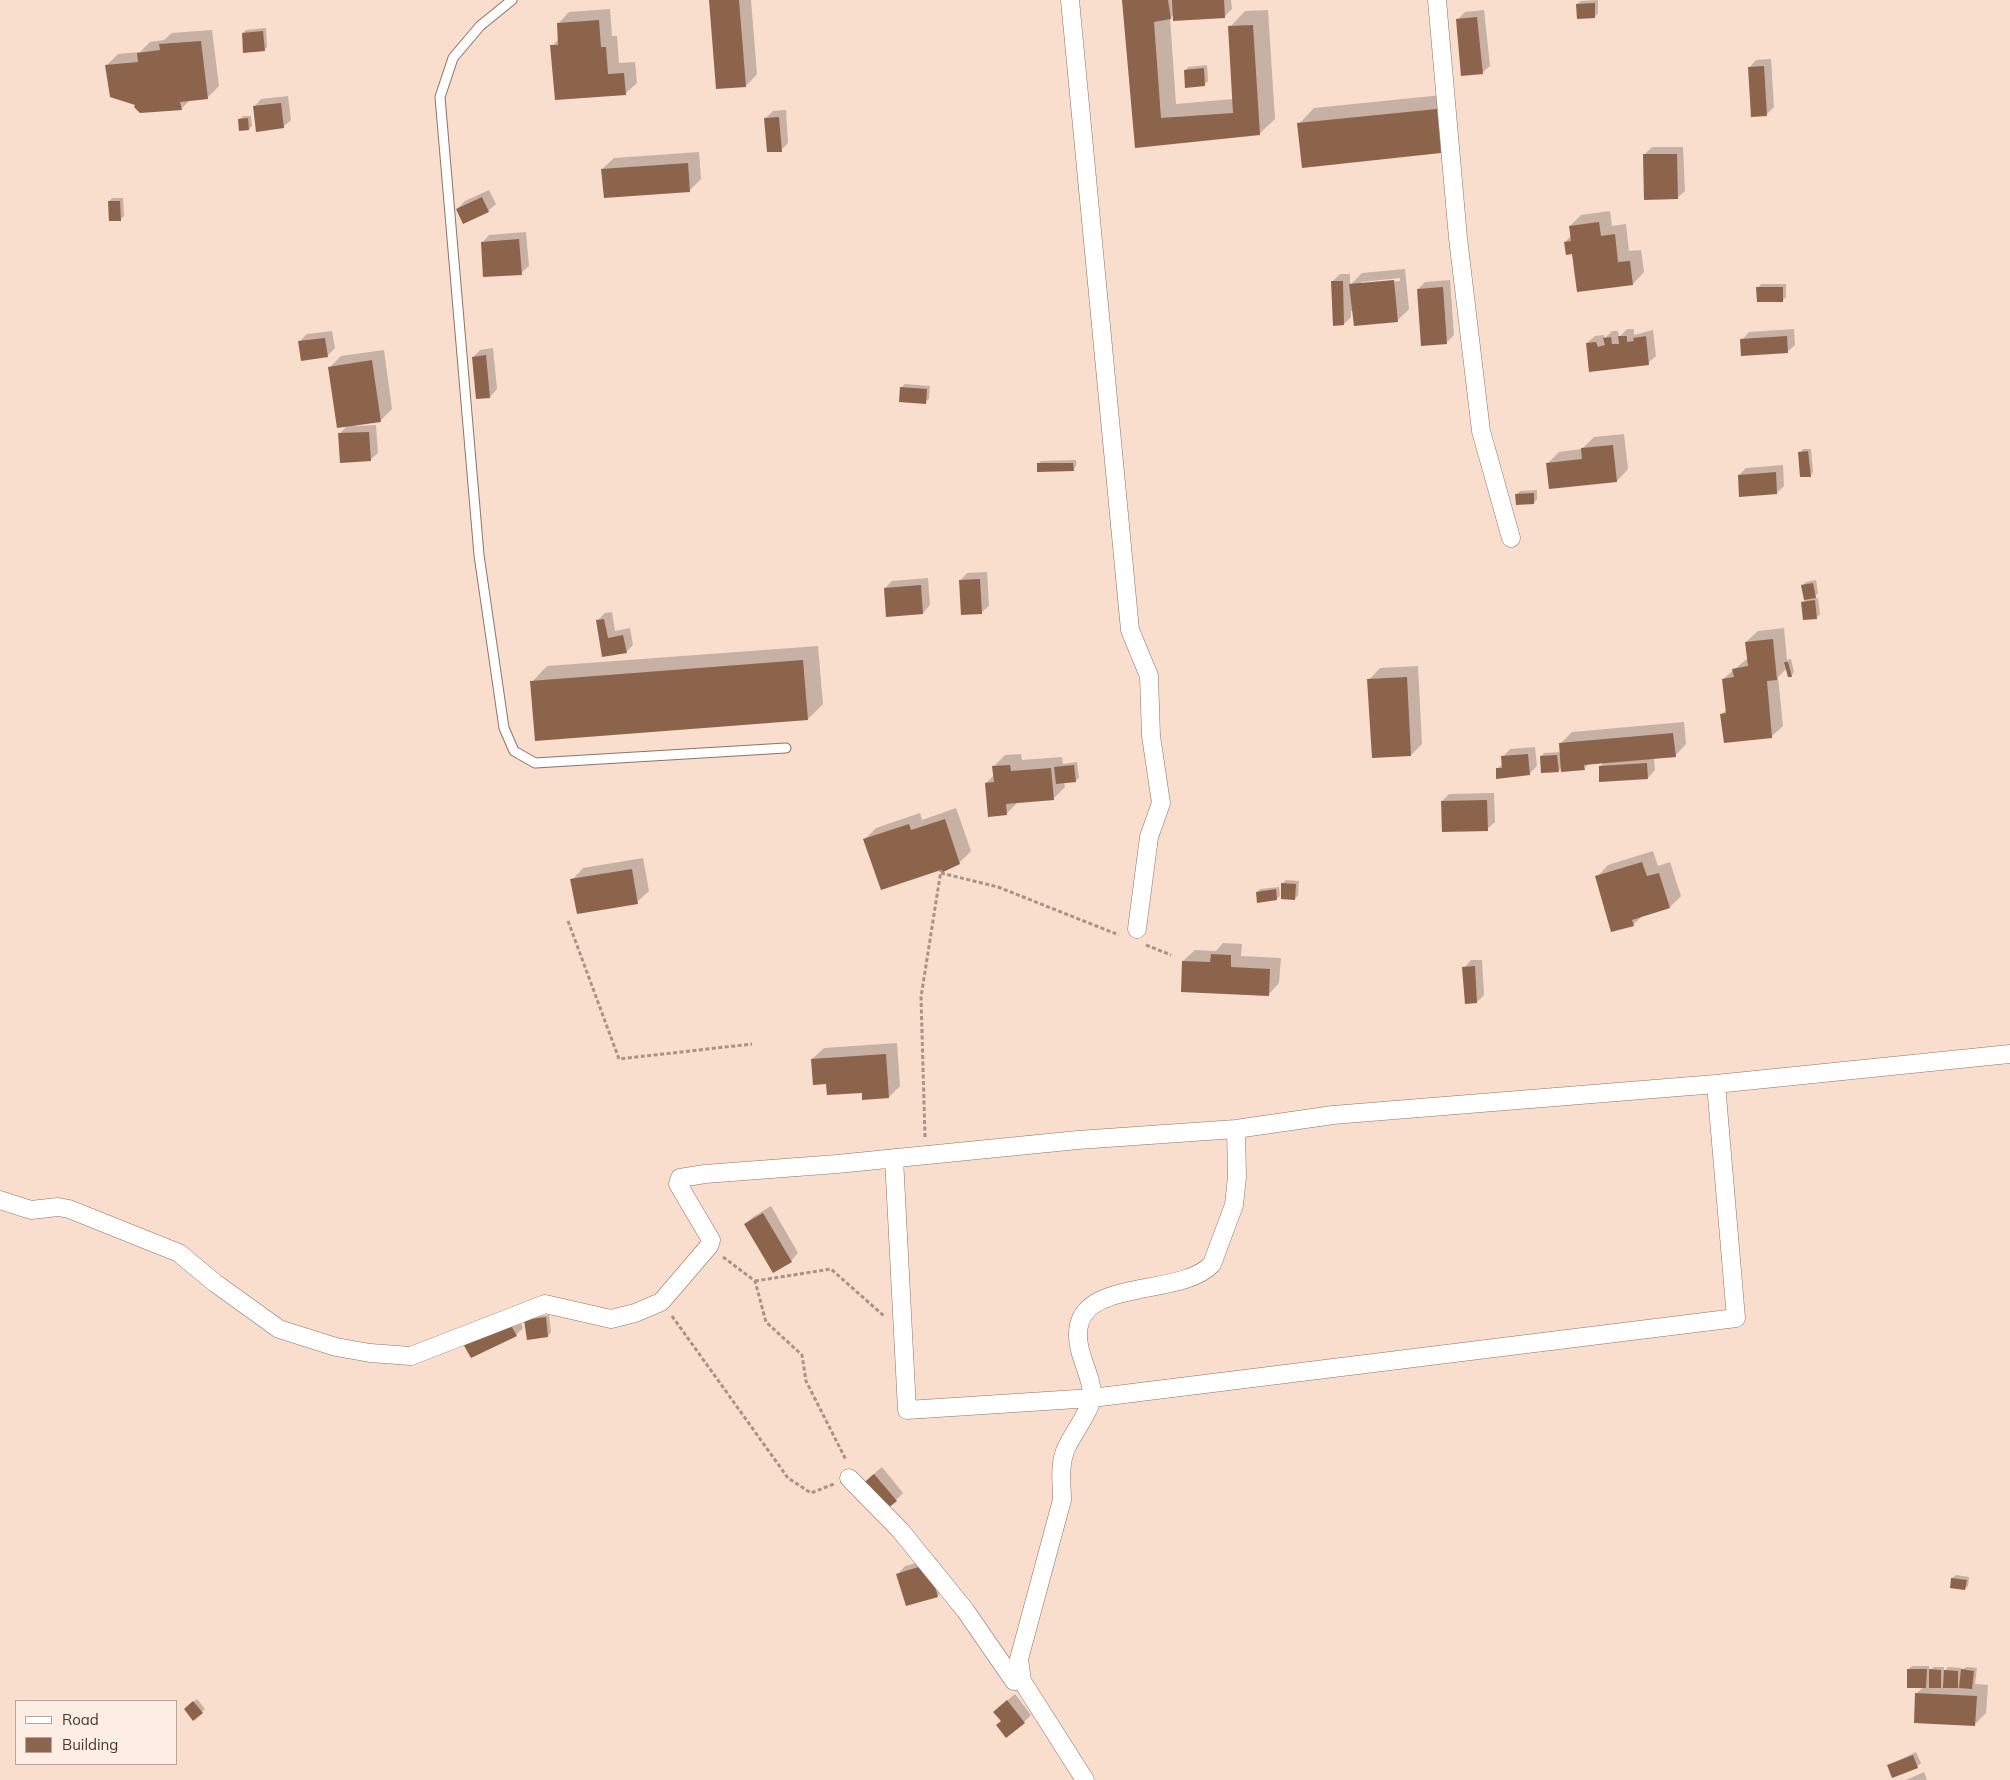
<!DOCTYPE html>
<style>
body{margin:0}
#map{position:relative;width:2010px;height:1780px;overflow:hidden;background:#f9ddcd;font-family:Mulish,sans-serif}
canvas{display:block}
.legend{position:absolute;left:15px;top:1700px;width:162px;height:65px;box-sizing:border-box;background:#feede3;border:1px solid #b4a59d;margin:0;padding:6px 9px;list-style:none;font-size:15px;color:#443933}
.legend li{display:flex;align-items:center;gap:10px;height:25px}
.legend b{width:25px;border:1px solid #b4a59d}
</style>
<div id="map">
<canvas width="2010" height="1780"></canvas>
<ul class="legend">
<li><b style="height:6px;background:#fff"></b>Road</li>
<li><b style="height:14px;background:#8c634b"></b>Building</li>
</ul>
</div>
<script>
const ctx = document.querySelector('canvas').getContext('2d');
ctx.lineJoin = 'round';
function paint(path, color) { ctx.fillStyle = color; ctx.fill(path, 'evenodd'); }
function trace(path, color, width, dash) { ctx.strokeStyle = color; ctx.lineWidth = width; ctx.lineCap = dash ? 'butt' : 'round'; ctx.setLineDash(dash || []); ctx.stroke(path); }
paint(new Path2D(`
 M710,0H751L757,74L746,86Z
 M1123,0H1231L1232,9L1224,17L1174,14L1170,18L1176,104L1233,99L1230,27L1245,11L1268,10L1275,119L1259,134L1136,146Z
 M1598,0V13L1595,17L1577,4L1581,1Z
 M610,9L612,36H617L619,63L635,62L637,83L625,94L552,46L559,39L558,24L569,12Z
 M1484,10L1490,66L1482,73L1457,20L1465,12Z
 M266,28L267,47L264,50L243,33L246,30Z
 M212,30L219,86L207,98L191,99L181,109L136,104L106,66L118,54L140,52L150,42L164,40L172,33Z
 M1771,59L1774,107L1767,114L1752,116L1749,68L1756,60Z
 M1207,65L1208,81L1204,85L1185,71L1188,67Z
 M1452,94L1456,137L1441,152L1299,124L1314,108Z
 M288,96L291,120L283,127L254,107L261,99Z
 M786,110L788,143L781,150L766,118L773,111Z
 M243,116H251L252,126L249,129L239,120Z
 M1652,147H1683L1685,191L1677,198L1644,155Z
 M699,152L701,179L689,191L602,169L614,158Z
 M489,190L496,204L488,211L457,209L465,201Z
 M112,198H123L124,216L121,219L109,202Z
 M1610,211L1612,226L1626,224L1629,251L1641,250L1644,272L1633,284L1565,242L1571,236L1570,226L1581,215Z
 M526,232L529,266L521,273L482,243L489,235Z
 M1405,269L1409,309L1397,321L1353,311H1351V317L1344,324L1332,282L1340,274H1350V285L1362,273ZM1400,278V281L1361,284V282Z
 M1450,280L1454,335L1447,342L1418,289L1425,282Z
 M1761,284H1786V297L1782,301L1758,288Z
 M1627,329H1634V335L1653,330L1656,356L1648,363L1590,370L1587,343L1595,336L1604,335L1605,338L1612,331H1618L1619,337Z
 M1794,329L1795,345L1787,352L1742,340L1749,332Z
 M332,331L335,348L327,356L299,342L307,334Z
 M493,348L497,389L490,397L473,357L480,350Z
 M384,350L392,409L381,420L355,424V426L376,425L378,453L370,460L339,434L348,425L330,367L341,356Z
 M905,384L930,386L929,399L925,402L901,388Z
 M1624,434L1628,469L1617,481L1548,463L1559,452L1582,449L1594,437Z
 M1803,449H1811L1813,472L1810,476L1800,453Z
 M1076,460V466L1073,470L1038,464L1041,461Z
 M1783,465L1784,486L1777,493L1739,475L1746,468Z
 M1537,490V499L1534,503L1517,494L1520,491Z
 M987,572L989,606L981,613L960,581L967,573Z
 M928,578L930,605L923,613L885,588L892,581Z
 M1816,580L1818,593L1814,598H1818L1820,614L1817,617L1803,602L1805,600L1803,585L1806,582Z
 M612,612L615,631L630,628L633,645L626,652L603,656L597,621L605,613Z
 M1784,628L1787,660L1791,659L1794,672L1791,676L1787,668L1778,677L1783,726L1771,737L1722,714L1727,709L1723,679L1748,658L1746,642L1758,631Z
 M818,646L823,704L808,719L532,682L547,666Z
 M1418,666L1422,744L1411,755L1369,680L1380,668Z
 M1684,722L1686,744L1675,756L1654,758L1655,770L1648,778L1600,767L1604,762L1589,764L1584,768L1562,767L1558,771L1541,756L1544,753L1561,752L1560,744L1572,732Z
 M1535,747L1537,766L1529,774L1497,769L1503,763V757L1510,749Z
 M1021,754L1022,760L1062,757L1063,764L1077,762L1079,778L1075,781L1064,782L1065,787L1053,799L1018,802L1006,814L986,783L994,775V766L1005,755Z
 M1494,793L1495,822L1487,829L1442,801L1449,794Z
 M956,808L971,851L959,863L943,868L865,839L876,828L920,813L922,820Z
 M1653,851L1658,866L1670,862L1681,896L1670,907L1642,916L1633,925L1597,877L1608,865Z
 M643,858L649,891L637,902L572,880L583,868Z
 M1286,880L1299,881L1298,895L1295,899L1282,884Z
 M1279,887L1280,896L1276,899L1257,892L1260,889Z
 M1223,943L1242,944L1241,956L1281,958L1279,983L1268,995L1183,961L1195,950L1216,951Z
 M1471,960H1482L1484,995L1477,1002L1464,968Z
 M897,1043L900,1086L889,1097L827,1083L812,1059L824,1048Z
 M771,1206L798,1253L791,1261L745,1224L753,1217Z
 M516,1313L523,1328L516,1335L471,1357Z
 M549,1315L551,1332L548,1336L528,1338L529,1317Z
 M882,1467L903,1493L896,1500L869,1478Z
 M936,1558L945,1588L937,1596L898,1574L905,1566Z
 M1956,1575L1969,1577L1968,1586L1965,1589L1952,1578Z
 M1912,1666H1929V1671L1934,1667H1944V1672L1948,1667L1961,1668V1671L1966,1667L1977,1668L1975,1684L1988,1685L1986,1713L1975,1724L1916,1694L1923,1687L1909,1669Z
 M1015,1694L1031,1715L1024,1722L1002,1721L994,1712Z
 M197,1699L205,1709L194,1719L185,1709Z
 M1916,1752L1921,1763L1917,1767L1889,1765Z
 M1924,1772L1927,1780H1906Z`), '#0003');
paint(new Path2D(`
 M709,0H739L746,87L716,89Z
 M1122,0H1168L1171,19L1154,22L1161,118L1233,113L1228,26L1253,25L1260,135L1135,148Z
 M1172,0H1224L1225,18L1173,21Z
 M1595,3V18L1577,19L1576,4Z
 M1477,17L1483,74L1461,76L1456,19Z
 M599,20L601,47H606L608,74L624,73L626,95L555,100L550,45H558L557,23Z
 M263,31L265,51L243,53L242,33Z
 M201,41L208,99L180,102L182,110L140,113L134,107L135,105L110,97L105,65L138,62L137,53L160,50L159,44Z
 M1764,66L1767,116L1751,117L1748,67Z
 M1204,68L1205,86L1185,88L1184,70Z
 M281,103L284,128L256,132L253,106Z
 M1437,109L1441,153L1302,168L1297,123Z
 M779,117L782,152H767L764,118Z
 M248,118L249,130L239,131L238,119Z
 M1643,154H1677L1678,199L1644,200Z
 M688,163L690,192L604,198L601,169Z
 M482,197L489,212L463,224L456,209Z
 M108,201H120L121,221H109Z
 M1599,222L1601,236L1615,234L1618,262L1630,261L1633,285L1577,292L1572,254L1566,255L1564,242L1571,241L1569,226Z
 M519,239L522,275L483,277L481,242Z
 M1394,280L1398,322L1354,326L1349,284Z
 M1331,281H1343L1344,325L1333,326Z
 M1443,287L1447,344L1421,346L1417,289Z
 M1756,287H1783V302H1757Z
 M1618,336H1627V342L1634,341L1633,338L1646,336L1649,365L1589,372L1586,343L1596,342L1598,347L1605,345L1603,338L1611,337L1612,344H1619Z
 M1787,336L1788,353L1741,356L1740,339Z
 M325,338L328,357L301,361L298,341Z
 M486,355L490,398L476,399L472,357Z
 M372,360L381,422L337,428L328,367Z
 M900,387L927,389L926,404L899,402Z
 M369,432L371,461L340,463L338,433Z
 M1613,445L1617,482L1549,489L1546,463L1582,459L1581,448Z
 M1808,451L1811,477H1800L1798,452Z
 M1037,463H1073L1074,471L1037,472Z
 M1776,472L1777,494L1739,497L1738,475Z
 M1534,493V504L1516,505L1515,494Z
 M980,579L982,614L961,615L959,580Z
 M1813,583L1816,598L1804,600L1801,585Z
 M921,585L923,614L886,617L884,588Z
 M1815,600L1817,619L1803,620L1801,602Z
 M604,619L608,638L623,635L627,653L602,657L596,620Z
 M1773,639L1777,680L1767,681L1772,738L1724,743L1720,714L1726,713L1722,679L1734,677L1732,669L1748,666L1745,642Z
 M803,660L808,720L535,741L530,681Z
 M1784,662H1788L1792,677H1788Z
 M1407,677L1411,756L1372,758L1367,679Z
 M1673,733L1676,757L1584,765L1585,770L1561,772L1559,743Z
 M1528,754L1530,775L1496,779V768H1502L1501,756Z
 M1557,755L1559,772L1541,773L1540,756Z
 M1647,763L1648,779L1599,782V766Z
 M1010,765L1011,771L1051,768L1054,800L1006,804L1007,815L988,817L985,783L994,782L992,766Z
 M1074,765L1076,782L1056,784L1054,767Z
 M1487,800L1488,831L1442,832L1441,801Z
 M945,819L960,864L941,873V870L881,890L863,839L909,824L911,830Z
 M1642,862L1647,876L1659,873L1670,908L1632,920L1634,926L1611,932L1595,876Z
 M632,869L638,904L577,914L570,879Z
 M1281,883L1296,884L1295,900L1281,899Z
 M1276,889L1277,900L1257,903L1256,892Z
 M1211,954L1231,955V967L1270,969L1269,996L1181,992L1182,961L1210,962Z
 M1475,966L1477,1003L1465,1004L1462,967Z
 M886,1054L889,1098L862,1100V1093L827,1095L826,1084L813,1085L811,1059Z
 M763,1213L792,1262L773,1273L744,1224Z
 M546,1317L548,1337L527,1340L524,1320Z
 M508,1320L517,1336L471,1358L462,1342Z
 M874,1474L897,1501L883,1512L860,1486Z
 M928,1564L938,1597L906,1606L896,1574Z
 M1951,1578L1967,1580L1965,1590L1950,1588Z
 M1907,1669H1927L1926,1688H1907Z
 M1929,1669L1941,1670V1688H1929Z
 M1961,1669L1974,1671L1972,1689L1959,1688Z
 M1944,1670L1958,1671V1688H1943Z
 M1915,1693L1977,1696L1975,1726L1914,1723Z
 M1007,1700L1025,1723L1006,1738L996,1725L1001,1721L993,1712Z
 M193,1701L203,1713L193,1721L184,1709Z
 M1913,1755L1918,1768L1892,1778L1887,1765Z`), '#8c634b');
const service = new Path2D(`
 M512,0L480,26L453,58L440,97L479,555L504,728L514,751L535,763L786,748`);
const minor = new Path2D(`
 M1070,0L1130,630L1149,676L1151,736L1161,803L1149,837L1137,929
 M1437,0L1458,238L1481,431L1511,538
 M894,1158L907,1410L1092,1398L1736,1318L1716,1084
 M0,1200L31,1210L58,1207L69,1209L179,1253L215,1283L279,1329L336,1347L370,1353L411,1356L545,1304L611,1319L635,1313L661,1302L709,1246L711,1240L678,1184L680,1178L705,1174L837,1164L1078,1140L1236,1129L1333,1115L1716,1084L2010,1054
 M849,1478L900,1530L965,1610L1014,1681H1022
 M1085,1780L1022,1681L1019,1659L1062,1500C1062,1485 1059,1467 1065,1451C1070,1437 1091,1411 1092,1397C1093,1377 1077,1355 1078,1334C1078,1277 1181,1298 1212,1264L1234,1205L1237,1177L1236,1129`);
trace(service, '#8d7466', 11);
trace(minor, '#8d7466', 19);
trace(new Path2D(`
 M941,873L998,887L1119,935
 M568,921L619,1059L752,1044
 M1146,945L1171,955
 M925,1137L921,997L941,870
 M723,1257L755,1281L766,1322L802,1355L806,1381L846,1460
 M755,1281L831,1269L884,1316
 M672,1316L788,1478L811,1493L834,1484`), '#a79387', 3, [4, 2.5]);
trace(service, '#fff', 9);
trace(minor, '#fff', 18);
</script>
